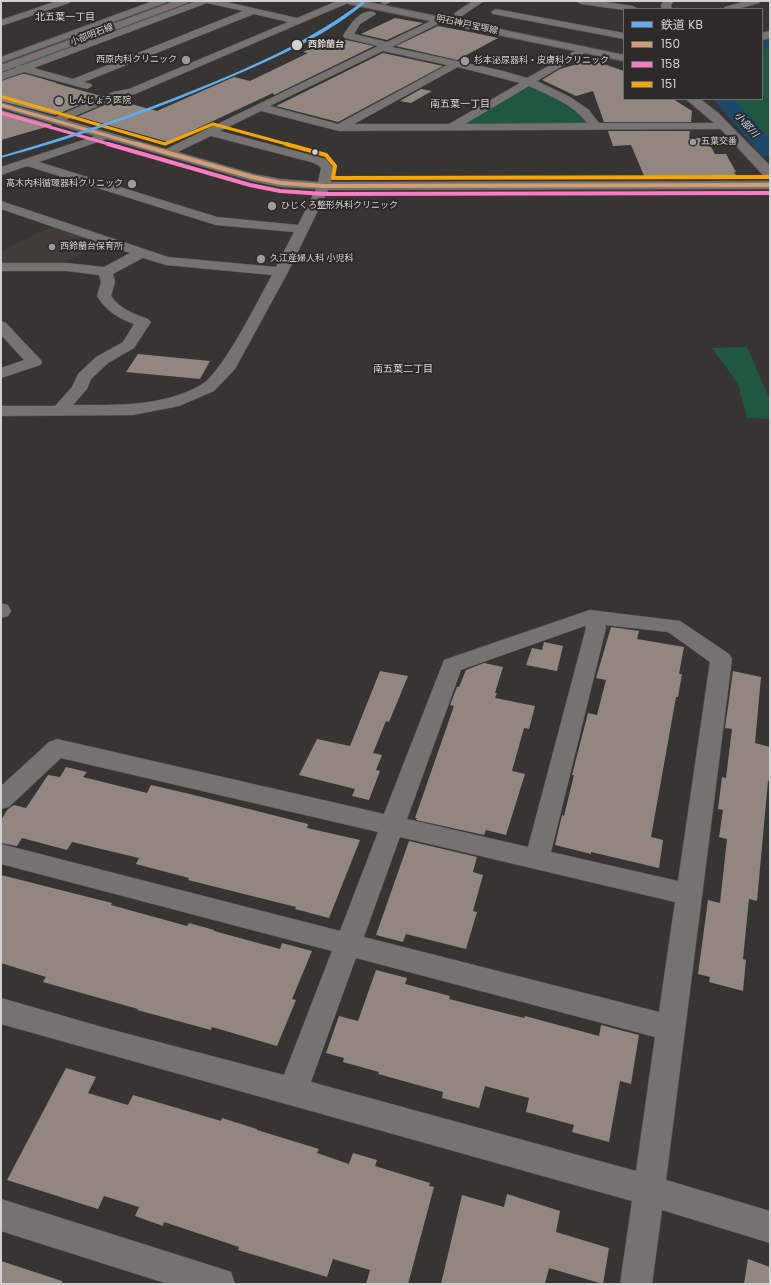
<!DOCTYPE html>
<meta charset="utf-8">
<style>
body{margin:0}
#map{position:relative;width:771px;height:1285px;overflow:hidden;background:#363534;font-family:Poppins,"Noto Sans JP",sans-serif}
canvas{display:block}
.frame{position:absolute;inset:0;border:2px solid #d3d1d0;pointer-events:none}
.legend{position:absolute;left:623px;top:8px;width:140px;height:92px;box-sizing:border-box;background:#2d2b29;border:1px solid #6f6d6c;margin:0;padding:5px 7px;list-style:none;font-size:12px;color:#d3d1d0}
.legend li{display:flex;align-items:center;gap:8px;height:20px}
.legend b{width:20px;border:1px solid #6f6d6c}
</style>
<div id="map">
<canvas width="771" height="1285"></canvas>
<div class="frame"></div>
<ul class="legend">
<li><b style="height:5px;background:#60acee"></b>鉄道 KB</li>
<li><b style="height:5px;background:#d39c74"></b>150</li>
<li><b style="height:5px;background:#fe7ac1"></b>158</li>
<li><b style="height:5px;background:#f7a600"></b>151</li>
</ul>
</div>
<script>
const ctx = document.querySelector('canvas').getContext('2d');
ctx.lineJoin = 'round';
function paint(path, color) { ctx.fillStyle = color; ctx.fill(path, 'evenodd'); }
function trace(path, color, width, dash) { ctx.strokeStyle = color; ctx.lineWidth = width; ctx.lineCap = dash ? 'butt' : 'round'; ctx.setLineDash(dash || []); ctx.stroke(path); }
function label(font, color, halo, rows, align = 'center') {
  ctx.font = font + ' Poppins,"Noto Sans JP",sans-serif'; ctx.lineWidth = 4; ctx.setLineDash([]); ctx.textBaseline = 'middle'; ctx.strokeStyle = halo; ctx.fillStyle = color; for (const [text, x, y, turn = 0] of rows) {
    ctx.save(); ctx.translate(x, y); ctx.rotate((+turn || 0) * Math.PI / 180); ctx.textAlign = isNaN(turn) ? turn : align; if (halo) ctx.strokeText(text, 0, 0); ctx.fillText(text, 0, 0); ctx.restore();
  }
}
paint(new Path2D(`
 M52,226L102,243L61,264L5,263L1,261V251Z`), '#433b37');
paint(new Path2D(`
 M770,45V146L729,99H762V48Z
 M529,82L551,91L596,127L452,128Z
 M747,347L770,400V419L747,418L738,384L712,348Z`), '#20573f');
paint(new Path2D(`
 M770,37V48L762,50V39Z
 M713,99H734L770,138V157L762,156Z`), '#1d4a6b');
paint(new Path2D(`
 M395,18L423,23L387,40L361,34Z
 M438,26L470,32L498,38L457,60L396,46Z
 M346,40L374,46L274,95L273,93L168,142L80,117L70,120L116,100L157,111L234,77L250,81L308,53L303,52L328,41L339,43Z
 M383,53L443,66L338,122L276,106Z
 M592,60L624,71V99H673L692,111L691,122H604L593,91L576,96L542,80L560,69Z
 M22,74H26L57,83H55L101,96L55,115L1,101V81Z
 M421,89L432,91L411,103L400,101Z
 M1,110L53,125L1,140Z
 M608,131H690L689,138H706L715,154H726L736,172H734L737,177L645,178L631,145L613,146Z
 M138,354L210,361L200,379L126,372Z
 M611,627L639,631L637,639L684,647L679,674H682L678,697H676L651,837L663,840L659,868L591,852V854L555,845L562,815L564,816L574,775H572L588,713L597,715L606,680L596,678Z
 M544,642L563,646L557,671L526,665L532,648L542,650Z
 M484,663L503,667L495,693H497L495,698L535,706L529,729L524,728L512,771L525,774L506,835L486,830L484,835L416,820L417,818H415L454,706L450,705L457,687H459L466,670Z
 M380,671L408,676L389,722L386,721L373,753L382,755L376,770L380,771L369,800L352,796L355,789L299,775L317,739L350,746Z
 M733,671L761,677L755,743L770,747V781H768L757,901L749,899L743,959L746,960L743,991L709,982L710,977L698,974L708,900L720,903L727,839L719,837L723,810L718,809L722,777L726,778L732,729L725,728Z
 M66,767L87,772L83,777L147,793L151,785L194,795L308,824L307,828L360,840L329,918L295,909L296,907L188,880L189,878L136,864L139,858L72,842L67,850L22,838L17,846L1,843V820L8,809L14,805L26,808L48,775L60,777Z
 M409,841L477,857L473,872L483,875L473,911L477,912L466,949L406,934L403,942L376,935Z
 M1,875L112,903L111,905L187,926L189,923L214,930V931L280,949L282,943L312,951L292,999L296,1000L277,1046L212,1027L211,1030L137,1010L138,1009L43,982L46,977L1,963Z
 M376,970L407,978L405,984L450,996L449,999L524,1018L525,1016L599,1036L601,1025L639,1035L631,1084L620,1081L609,1142L572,1132L574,1125L526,1112L529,1098L485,1086L479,1108L442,1098L443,1092L378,1074L379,1072L343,1062L344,1058L326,1053L339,1016L358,1021Z
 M66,1068L96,1077L88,1093L128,1105L133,1095L221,1121L222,1118L257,1129V1130L319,1149L317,1153L349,1164L353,1153L377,1160L375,1166L430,1183L429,1186L434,1187L408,1284H366L370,1270L333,1259L327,1277L238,1250L239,1247L164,1222L163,1226L135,1216L139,1207L104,1196L98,1209L7,1180Z
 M507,1194L560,1211L556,1232L609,1248L603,1284L549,1268L545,1284H441L462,1195L504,1207Z
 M748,1259L770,1267V1284H744Z
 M1,1261L62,1281V1284H1Z`), '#928780');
const minor = new Path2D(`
 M57,1H71L69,3L1,26V20Z
 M153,1H167L165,3L1,63V57Z
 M196,1H222L297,18L337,1H350L348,3L135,94L119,97L66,120L166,149L378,46L345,38L343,36C349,26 360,8 374,12L376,14L360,24L354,34L387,42L441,16L444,17L446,19L444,21L392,47L503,71L527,78L584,46L589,49L588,51L537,81L570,97L589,110L599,123H725L729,124L731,126L729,128L725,129L339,131L261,111L220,131L326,159L333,168L331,182L770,181V189L328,190L288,272L235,369L214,391L179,406L133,415L1,416V406H55L72,387L78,374L96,357L123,342L134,324C118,318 106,311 97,296L101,282L99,275L67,271H1V263H67L104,267L130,253L1,209V201L168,257L276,267L294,232L216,225L27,166L1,175V167L95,136L1,108V102L55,117L113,92L129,89L288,22L254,14L84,82L91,84L92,86L87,89L24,72L1,80V73L16,68L17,66L23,65ZM207,3L243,11L73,79L34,68ZM383,51L447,65L338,124L270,106ZM458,67L520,83L449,124H354ZM529,86C550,96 573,104 587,123L465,124ZM211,136L311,162L318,165L321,168L318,182L281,179L254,174L178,152ZM107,139L252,181L281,187L316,189L298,225L217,217L39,162ZM143,258L166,265L272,275C258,300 223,372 201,385C162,407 116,405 73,405L87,389L91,379L108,363L134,348L151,322L148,319C134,314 120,309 111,296L115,282L113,274Z
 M381,1H392L385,5L382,4Z
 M473,1H484L462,16H456L454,14L456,12Z
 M576,1H599L633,6L638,9H624V10L581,4Z
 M664,1H674L671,5L672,9H662L661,5Z
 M746,1H761L759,3L738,9H723L725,7Z
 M496,9L624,33V39L493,14L491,12Z
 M1,321L6,323L40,359L42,362L40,365L1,378V368L24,360L1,335Z
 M1,603L8,605L11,611L8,616L1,618Z
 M590,610L680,621L729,654L732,659L666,1180L770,1211V1243L662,1210L652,1284H620L632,1201L1,1024V998L109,1029L284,1075L332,951L1,864V844L340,931L378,832L61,758L9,807L1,809V786L49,742L57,739L384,814L444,660ZM605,625L668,632L710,662L678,881L551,852L606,628ZM585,626L586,628L528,847L407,819L461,670ZM400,837L675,902L659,1012L364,937ZM356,958L655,1037L636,1171L311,1082Z
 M1,1199L219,1268L231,1272L235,1284H168L1,1231Z`);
const major = new Path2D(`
 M175,1H189L187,3L1,72V65Z
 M344,1H363L624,55V61L349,4Z
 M770,31V38L762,40V33Z
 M686,99H700L718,113L770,166V178L765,177L719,127Z`);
trace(minor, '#545353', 1);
trace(major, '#545353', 2);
paint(minor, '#747372');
paint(major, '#797271');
trace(new Path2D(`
 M1,105L140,145`), '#d39c74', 3);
trace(new Path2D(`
 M137,144L252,177L281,183L324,186L770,185`), '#d39c74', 4);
trace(new Path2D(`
 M1,113L112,145`), '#fe7ac1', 3);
trace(new Path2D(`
 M108,144L250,185L280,191L324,194L770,193`), '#fe7ac1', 4);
trace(new Path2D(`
 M3,97L165,144L213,124L290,145`), '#f7a600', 3);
trace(new Path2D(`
 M286,144L326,155L335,166L333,178L770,177`), '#f7a600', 4);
paint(new Path2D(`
 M363,1H367C331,33 282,55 238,74C161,108 82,136 1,158V156C66,137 131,116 194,90C254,66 312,40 363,1Z`), '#60acee');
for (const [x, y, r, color] of [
 [297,45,6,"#d3d1d0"],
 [186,60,5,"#9c9a99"],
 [465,61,5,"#9c9a99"],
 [59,101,5,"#9c9a99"],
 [693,142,4,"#9c9a99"],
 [315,152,3.5,"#d3d1d0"],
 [132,184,5,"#9c9a99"],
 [272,206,5,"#9c9a99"],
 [52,247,4,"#9c9a99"],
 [261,259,5,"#9c9a99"]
]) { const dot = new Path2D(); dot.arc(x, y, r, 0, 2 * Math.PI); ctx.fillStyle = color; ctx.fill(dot); trace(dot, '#2d2b29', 1.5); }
label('9px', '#d3d1d0', '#2d2b29', [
 ["明石神戸宝塚線",467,25,12],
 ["小部明石線",92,35,-21]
]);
label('bold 9px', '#d3d1d0', '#2d2b29', [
 ["西鈴蘭台",308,45]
], 'left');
label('9px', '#d3d1d0', '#2d2b29', [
 ["西原内科クリニック",177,60,"right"],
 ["杉本泌尿器科・皮膚科クリニック",474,61],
 ["しんじょう医院",68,101],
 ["五葉交番",701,142],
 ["高木内科循環器科クリニック",123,184,"right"],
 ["ひじくろ整形外科クリニック",281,206],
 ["西鈴蘭台保育所",60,247],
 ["久江産婦人科 小児科",270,259]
], 'left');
label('10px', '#dddad8', '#2d2b29', [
 ["北五葉一丁目",65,17],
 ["南五葉一丁目",460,104],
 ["南五葉二丁目",403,369]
]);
label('italic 10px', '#bee0fc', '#2d2b29', [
 ["小部川",746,125,48]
]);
</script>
